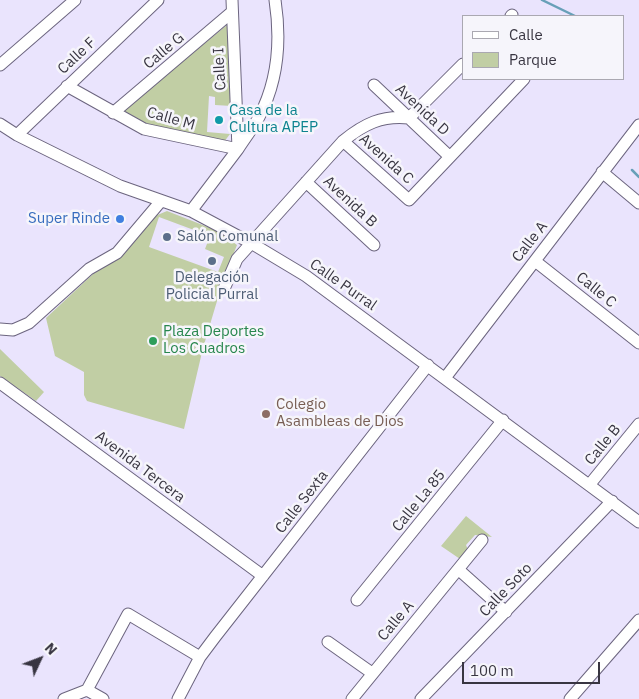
<!DOCTYPE html>
<meta charset="utf-8">
<style>
body{margin:0}
#map{position:relative;width:639px;height:699px;overflow:hidden;background:#eae4fd;font-family:"IBM Plex Sans",sans-serif}
canvas{display:block}
.legend{position:absolute;left:462px;top:15px;width:162px;height:65px;box-sizing:border-box;background:#f6f5fb;border:1px solid #aaa8b1;margin:0;padding:6px 9px;list-style:none;font-size:15px;color:#383541}
.legend li{display:flex;align-items:center;gap:10px;height:25px}
.legend b{width:25px;border:1px solid #aaa8b1}
.north{position:absolute;left:15px;top:634px;width:50px;height:50px;-webkit-text-stroke:4px #f6f5fb;paint-order:stroke;rotate:47deg;font-size:14px;font-weight:700;line-height:20px;text-align:center;color:#383541}
.north::after{content:'';display:block;margin:auto;width:18px;height:22px;background:#383541;clip-path:polygon(50% 0,100% 100%,50% 72%,0 100%)}
.scale{position:absolute;left:462px;top:662px;width:138px;height:22px;box-sizing:border-box;border:2px solid #383541;border-top:0;padding-left:6px;font-size:15px;line-height:18px;white-space:nowrap;color:#383541;-webkit-text-stroke:4px #f6f5fb;paint-order:stroke}
</style>
<div id="map">
<canvas width="639" height="699"></canvas>
<ul class="legend">
<li><b style="height:6px;background:#fff"></b>Calle</li>
<li><b style="height:14px;background:#c1cea4"></b>Parque</li>
</ul>
<div class="north">N</div>
<div class="scale">100 m</div>
</div>
<script>
const ctx = document.querySelector('canvas').getContext('2d');
ctx.lineJoin = 'round';
function paint(path, color) { ctx.fillStyle = color; ctx.fill(path, 'evenodd'); }
function trace(path, color, width, dash) { ctx.strokeStyle = color; ctx.lineWidth = width; ctx.lineCap = dash ? 'butt' : 'round'; ctx.setLineDash(dash || []); ctx.stroke(path); }
function label(font, color, halo, rows, align = 'center') {
  ctx.font = font + ' "IBM Plex Sans",sans-serif'; ctx.lineWidth = 5; ctx.setLineDash([]); ctx.textBaseline = 'middle'; ctx.strokeStyle = halo; ctx.fillStyle = color; for (const [text, x, y, turn = 0] of rows) {
    ctx.save(); ctx.translate(x, y); ctx.rotate((+turn || 0) * Math.PI / 180); ctx.textAlign = isNaN(turn) ? turn : align; if (halo) ctx.strokeText(text, 0, 0); ctx.fillText(text, 0, 0); ctx.restore();
  }
}
paint(new Path2D(`
 M227,25L232,106L215,105V97L209,96L207,132L230,134L224,142L146,126L120,112Z
 M167,211L218,231L237,245L223,281L203,348L184,429L87,401L84,395V372L55,356L46,318L155,216ZM159,217L210,236L205,249L224,257L218,272L149,247Z
 M0,349L44,392L36,401L0,376Z
 M466,516L492,537L475,535L466,545L468,550L460,559L441,546Z`), '#c1cea4');
trace(new Path2D(`
 M542,0L575,16
 M632,170L639,177`), '#68a0b8', 2.5);
const minor = new Path2D(`
 M511,16L512,15
 M0,65L75,0
 M374,85L449,156
 M67,86L144,129L238,149C245,138 253,128 259,117C278,81 281,39 275,0
 M113,113L232,12
 M0,124L17,135L120,186L191,211L251,243L306,276L639,522
 M17,135L158,0
 M343,141L409,200L524,79
 M602,172L639,203
 M306,182L374,245
 M191,211L238,149L232,0
 M535,261L639,343
 M224,289L237,259L343,141C364,124 382,115 409,118L463,64
 M0,329L13,330L29,323L89,269L117,253L161,201
 M445,378L639,125
 M0,383L263,576
 M590,484L639,424
 M459,570L506,612
 M357,600L503,420
 M328,642L372,673
 M87,690L103,699
 M64,699L87,690L128,614L200,657
 M178,699L200,657L215,637L428,365
 M352,699L482,540
 M421,699L612,501
 M570,699L639,620`);
trace(minor, '#6c657f', 13);
trace(minor, '#fff', 11);
for (const [x, y, r, color] of [
 [219,120,5,"#0f9aa8"],
 [120,219,5,"#3f7fe0"],
 [167,237,5,"#5c6f8a"],
 [212,261,5,"#5c6f8a"],
 [153,341,5,"#2e9e5b"],
 [266,414,5,"#8d6e63"]
]) { const dot = new Path2D(); dot.arc(x, y, r, 0, 2 * Math.PI); ctx.fillStyle = color; ctx.fill(dot); trace(dot, '#f6f5fb', 2); }
label('15px', '#383541', '#f6f5fb', [
 ["Calle G",164,51,-40],
 ["Calle F",77,56,-43],
 ["Calle I",220,69,-93],
 ["Avenida D",422,110,43],
 ["Calle M",171,119,16],
 ["Avenida C",386,159,42],
 ["Avenida B",350,202,43],
 ["Calle A",530,242,-52],
 ["Calle Purral",343,285,35],
 ["Calle C",596,290,39],
 ["Calle B",603,445,-51],
 ["Avenida Tercera",140,467,37],
 ["Calle La 85",419,501,-51],
 ["Calle Sexta",302,502,-52],
 ["Calle Soto",506,590,-46],
 ["Calle A",396,621,-50]
]);
label('15px', '#0d838f', '#f6f5fb', [
 ["Casa de la",229,111],
 ["Cultura APEP",229,128]
], 'left');
label('15px', '#366cbe', '#f6f5fb', [
 ["Super Rinde",110,219]
], 'right');
label('15px', '#4e5e75', '#f6f5fb', [
 ["Salón Comunal",177,237],
 ["Delegación",212,278,"center"],
 ["Policial Purral",212,295,"center"]
], 'left');
label('15px', '#27864d', '#f6f5fb', [
 ["Plaza Deportes",163,332],
 ["Los Cuadros",163,349]
], 'left');
label('15px', '#785e54', '#f6f5fb', [
 ["Colegio",276,405],
 ["Asambleas de Dios",276,422]
], 'left');
</script>
